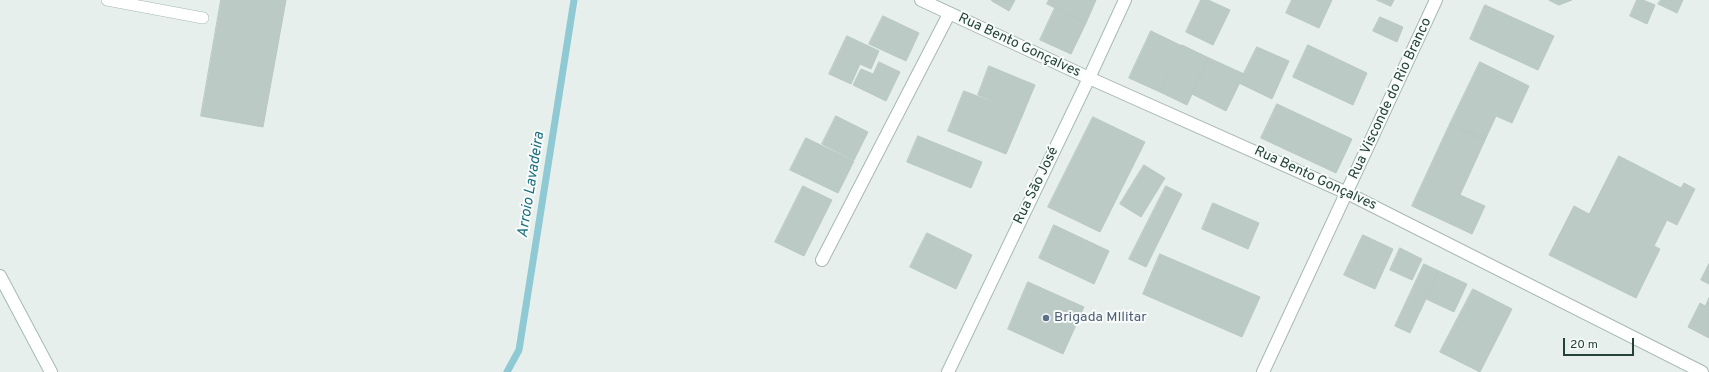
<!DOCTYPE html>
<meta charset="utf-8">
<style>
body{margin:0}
#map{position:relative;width:1709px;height:372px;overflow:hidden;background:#e6efeb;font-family:Overpass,sans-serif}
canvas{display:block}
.scale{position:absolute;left:1563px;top:338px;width:71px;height:18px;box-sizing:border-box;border:2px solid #24423a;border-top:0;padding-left:5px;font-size:12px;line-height:14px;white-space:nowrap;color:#24423a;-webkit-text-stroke:3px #f7fbf9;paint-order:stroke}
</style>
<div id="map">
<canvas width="1709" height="372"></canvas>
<div class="scale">20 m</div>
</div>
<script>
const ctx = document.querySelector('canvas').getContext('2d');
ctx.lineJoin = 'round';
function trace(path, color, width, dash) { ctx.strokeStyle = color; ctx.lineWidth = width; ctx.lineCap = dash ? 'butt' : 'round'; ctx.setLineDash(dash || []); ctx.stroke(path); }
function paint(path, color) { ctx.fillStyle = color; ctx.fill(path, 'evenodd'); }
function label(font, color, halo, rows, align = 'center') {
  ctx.font = font + ' Overpass,sans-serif'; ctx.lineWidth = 4; ctx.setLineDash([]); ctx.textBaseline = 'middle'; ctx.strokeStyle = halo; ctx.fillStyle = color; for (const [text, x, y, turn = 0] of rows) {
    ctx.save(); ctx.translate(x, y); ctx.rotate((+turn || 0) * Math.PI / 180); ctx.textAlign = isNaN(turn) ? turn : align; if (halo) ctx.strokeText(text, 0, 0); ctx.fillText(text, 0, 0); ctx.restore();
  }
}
trace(new Path2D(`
 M507,372L519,350L574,0`), '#8ec9d4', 7);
const building = new Path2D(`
 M221,0H286L263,127L201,116Z
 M992,0H1015L1009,11L992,1Z
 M1049,0H1096L1086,23L1047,4Z
 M1201,0H1208L1230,10L1213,45L1186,32Z
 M1292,0H1332L1319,28L1286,13Z
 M1377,0H1394L1391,6Z
 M1549,0H1572L1559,5Z
 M1637,0H1643L1655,5L1647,24L1630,16Z
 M1661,0H1683L1677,13L1658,4Z
 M1485,5L1554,36L1538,70L1470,39Z
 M1055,8L1086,23L1071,54L1040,40Z
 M883,16L919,33L906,61L869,44Z
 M1380,17L1403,27L1397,42L1373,31Z
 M1151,31L1182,46L1160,92L1129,78Z
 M847,36L879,51L871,69L860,64L851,84L829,74Z
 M1182,45L1209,58L1187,105L1160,92Z
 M1308,45L1367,73L1353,105L1293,77Z
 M1257,47L1289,61L1272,99L1239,83Z
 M1209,58L1244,74L1226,111L1192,94Z
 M879,62L900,72L886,101L853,85L861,69L873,74Z
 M1480,62L1529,86L1512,123L1496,116L1485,140L1450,124Z
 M989,66L1035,85L1023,114L978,95Z
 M964,91L1023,114L1006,154L948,131Z
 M1277,104L1352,139L1336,173L1261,138Z
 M836,116L868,132L854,160L822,144Z
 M1093,117L1145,142L1100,232L1048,207Z
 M1450,124L1485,140L1460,195L1485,206L1472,234L1412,206Z
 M918,136L982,162L971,188L907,162Z
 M806,138L854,161L838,193L790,170Z
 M1619,156L1681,188L1684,183L1695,189L1677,225L1667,220L1654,246L1660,249L1636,298L1549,255L1574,206L1589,214Z
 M1144,165L1165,178L1141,217L1120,204Z
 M803,186L832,200L804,256L775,242Z
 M1166,186L1182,194L1146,267L1129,259Z
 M1213,203L1259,223L1248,249L1202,229Z
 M1054,225L1109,251L1094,284L1039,258Z
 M927,233L972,255L956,289L910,267Z
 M1363,235L1393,249L1375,289L1344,275Z
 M1400,248L1422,259L1412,280L1390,270Z
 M1160,254L1260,297L1242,337L1143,294Z
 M1424,264L1439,271L1410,333L1395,326Z
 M1709,264V284L1701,280Z
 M1439,271L1467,284L1454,312L1426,299Z
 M1028,282L1084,307L1063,354L1008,329Z
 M1473,289L1512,309L1480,372L1440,352Z
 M1709,298V338L1688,327L1700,303L1705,306Z`);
paint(building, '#bbcac4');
trace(building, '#b8c9c2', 1);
const lane = new Path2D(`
 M107,0L203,18`);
const street = new Path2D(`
 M921,0L1089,78L1347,193L1702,372
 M822,260L949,14
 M1263,372L1436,0`);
const secondary = new Path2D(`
 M0,276L51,372
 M948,372L1089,78L1125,0`);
trace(lane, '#a8b8b2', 12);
trace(street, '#a8b8b2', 14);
trace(secondary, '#a4bbb3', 14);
trace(lane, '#fff', 11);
trace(street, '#fff', 12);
trace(secondary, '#fff', 12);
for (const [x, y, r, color] of [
 [1046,318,4,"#5c6f8a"]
]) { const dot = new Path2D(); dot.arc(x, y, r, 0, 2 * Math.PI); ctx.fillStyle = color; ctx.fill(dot); trace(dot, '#f7fbf9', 1.5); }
label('14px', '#24423a', '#f7fbf9', [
 ["Rua Bento Gonçalves",1019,46,25],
 ["Rua Visconde do Rio Branco",1391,99,-65],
 ["Rua Bento Gonçalves",1315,179,25],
 ["Rua São José",1037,186,-64]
]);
label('14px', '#4e5e75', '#f7fbf9', [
 ["Brigada MIlitar",1054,318]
], 'left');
label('italic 15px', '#1c6f80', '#f7fbf9', [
 ["Arroio Lavadeira",532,185,-81]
]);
</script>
